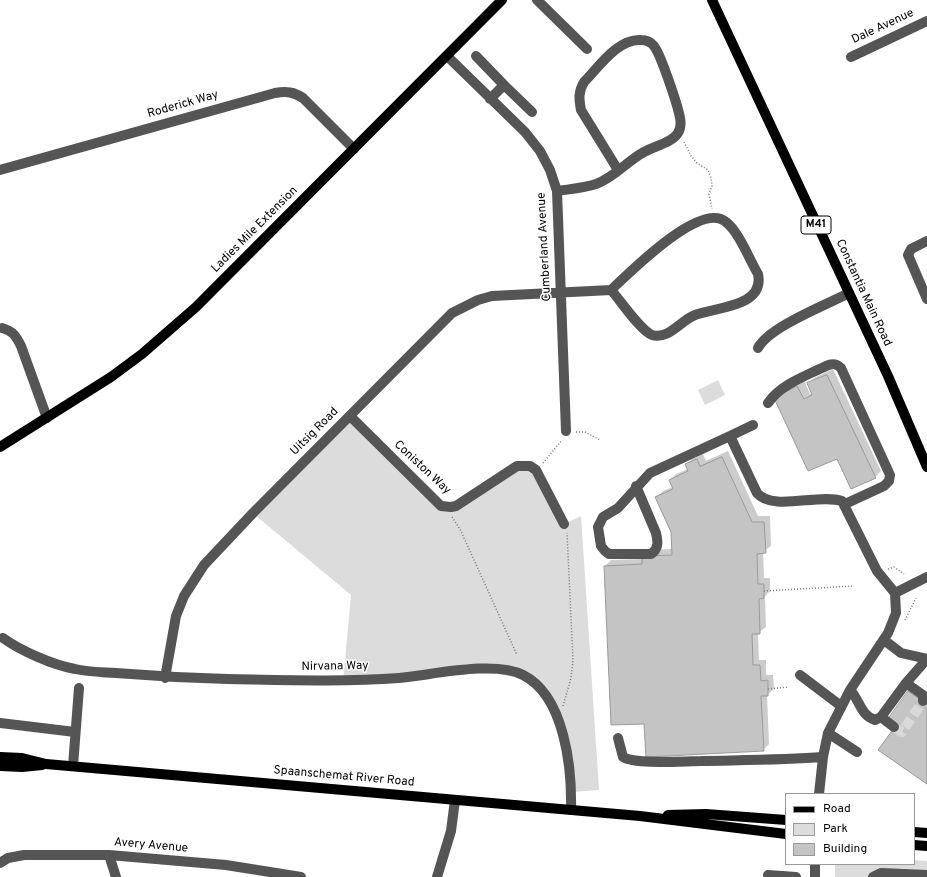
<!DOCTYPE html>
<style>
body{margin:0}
#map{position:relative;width:927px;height:877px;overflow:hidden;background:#fff;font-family:Overpass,sans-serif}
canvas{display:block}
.legend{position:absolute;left:785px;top:793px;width:130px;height:72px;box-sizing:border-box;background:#fff;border:1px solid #999;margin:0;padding:5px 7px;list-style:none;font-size:12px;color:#000}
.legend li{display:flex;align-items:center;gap:8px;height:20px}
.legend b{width:20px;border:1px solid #999}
</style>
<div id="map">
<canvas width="927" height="877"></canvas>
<ul class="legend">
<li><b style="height:5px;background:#000"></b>Road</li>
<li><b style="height:11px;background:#dcdcdc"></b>Park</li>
<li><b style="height:11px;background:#c4c4c4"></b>Building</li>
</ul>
</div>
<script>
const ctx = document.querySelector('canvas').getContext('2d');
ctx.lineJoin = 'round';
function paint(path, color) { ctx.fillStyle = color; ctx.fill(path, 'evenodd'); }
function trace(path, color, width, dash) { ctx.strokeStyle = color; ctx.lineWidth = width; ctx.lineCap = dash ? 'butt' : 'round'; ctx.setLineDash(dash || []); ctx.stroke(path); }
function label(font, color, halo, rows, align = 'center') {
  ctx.font = font + ' Overpass,sans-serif'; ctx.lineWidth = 3; ctx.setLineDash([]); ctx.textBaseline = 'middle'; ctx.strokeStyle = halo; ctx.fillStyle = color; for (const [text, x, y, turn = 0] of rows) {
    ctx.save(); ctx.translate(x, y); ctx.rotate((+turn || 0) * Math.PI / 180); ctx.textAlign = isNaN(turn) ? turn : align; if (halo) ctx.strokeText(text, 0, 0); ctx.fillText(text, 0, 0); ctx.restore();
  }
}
paint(new Path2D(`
 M718,380L725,395L705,405L698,390Z
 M350,416L446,507L511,469L530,466L564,524L581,516L599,790L572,792L559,725L535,684L499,669L343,682L351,595L255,515Z
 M914,860L927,861V877H835V864H914Z`), '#dcdcdc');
paint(new Path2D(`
 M833,369L881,471L875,477L837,458L781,392L804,380L810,394L813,393L808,384L814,378Z
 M728,451L758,516H770L771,546L763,552L764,578H770V591L765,596L766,627L758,633L759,660H766V675H773L774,689L767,695L769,744L763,750L645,723L605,566L611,560L643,559L649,550L673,549L672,532L657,497L663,491L673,487L670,480L676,474L688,469L686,465L692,459L703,454L706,461Z`), '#0003');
const building = new Path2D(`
 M827,375L876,478L851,489L837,459L808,471L774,398L797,386L804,399L812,395L807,383Z
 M722,457L752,522H764L766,553L757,554L758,584H764V598L759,599L760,634H752L753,665H760L761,681L768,680V696H761L764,751L646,757L644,724L611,725L604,566L642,564V556L672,555L671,532L655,497L673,489L669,480L688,471L685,464L697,459L700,466Z
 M908,691L927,704V784L878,750L897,724L889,718Z`);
paint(building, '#c4c4c4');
trace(building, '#999', 1);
trace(new Path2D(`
 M894,727L902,732L923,701`), '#d9d9d9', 10, [10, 5]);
trace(new Path2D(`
 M684,142L691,156L697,163L708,170L711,178L712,186L709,194L712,209
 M576,432H585L600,440
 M543,463L562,440
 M452,517L460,529L517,655
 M888,569L894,567L904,574
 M764,591L853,586
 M905,620L916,598
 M768,689L789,687
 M563,706L571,678L573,660L567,533`), '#777', 1.5, [1, 2]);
trace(new Path2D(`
 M537,0L587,49
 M447,56L525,132L540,151L550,170L557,191L566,431
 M476,56L504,85
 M851,57L927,21
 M490,99L504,85L532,112
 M0,170L275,93C287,91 294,92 303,98L354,149
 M557,191C570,189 584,188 596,184C614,178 627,161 644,152C654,146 672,143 678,133C681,128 681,123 680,118C678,106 661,55 654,46C651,42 646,40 641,40C618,38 598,68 584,82C578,92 579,99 581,110L618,170
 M927,241L911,249L908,255L927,299
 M2,328C13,331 16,336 21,346L47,418
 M758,348C769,327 826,305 849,293
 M768,403C781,384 806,376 826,366C832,363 836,363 841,368L890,475L889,481L884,486L845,504
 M350,416L441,506L451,507L456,506L517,466H530L536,470L564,524
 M730,436L753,425
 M636,486L656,533C658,541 659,549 651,554H609L605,551L601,546L598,527L603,517L618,508L650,473L730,436L757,493C773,512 819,493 842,501L877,571L895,593
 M3,638C21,651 53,665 75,669C88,672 102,672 116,673C153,676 190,678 228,679C285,680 342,682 399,678C432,675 494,660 523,675C565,696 572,769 571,810
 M884,640L901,653L927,659
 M800,675L841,706
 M165,678L176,616L184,596L204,565L253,513L452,313L478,300L492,296L611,290C629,273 701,200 726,222C739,232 749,259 758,274C765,307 716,307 695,315C681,320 669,340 652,335C640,330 621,301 611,290
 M850,690C860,700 860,715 875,720L881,717
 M923,701V695L906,683L927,659
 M0,723L75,732
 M894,727L881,717L906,683
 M828,733L857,752
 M618,738L623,757C636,765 684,761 701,761C742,760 783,760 823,757
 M73,766L79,688
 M819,794L823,757L828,733L850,690L888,633L896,613L895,593L927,577
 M109,855L116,877
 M0,863L8,858L24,855H109L226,865L301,877
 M815,864V877
 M768,875L796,877
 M437,877L451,831L455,800
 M873,877L881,873L927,875`), '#555', 10);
trace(new Path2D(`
 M712,0L888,376L927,467
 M0,447L111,377L142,354L196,307L502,0
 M0,757L22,758L46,764L640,816L786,834
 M0,766L22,767L42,765
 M668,815L706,814L786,820
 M914,832L927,833
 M914,845L927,846`), '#000', 10);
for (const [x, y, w] of [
 [816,225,30]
]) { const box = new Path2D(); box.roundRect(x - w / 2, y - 9, w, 18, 3); ctx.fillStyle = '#fff'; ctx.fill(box); trace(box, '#000', 1); }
label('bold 11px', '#000', null, [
 ["M41",816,225]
]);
label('12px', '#000', '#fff', [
 ["Dale Avenue",883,27,-25],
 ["Roderick Way",183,105,-16],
 ["Ladies Mile Extension",255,230,-45],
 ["Cumberland Avenue",545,247,-93],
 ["Constantia Main Road",863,293,65],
 ["Uitsig Road",315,432,-45],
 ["Coniston Way",422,468,43],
 ["Nirvana Way",335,667,-1],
 ["Spaanschemat River Road",344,777,5],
 ["Avery Avenue",151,846,5]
]);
</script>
